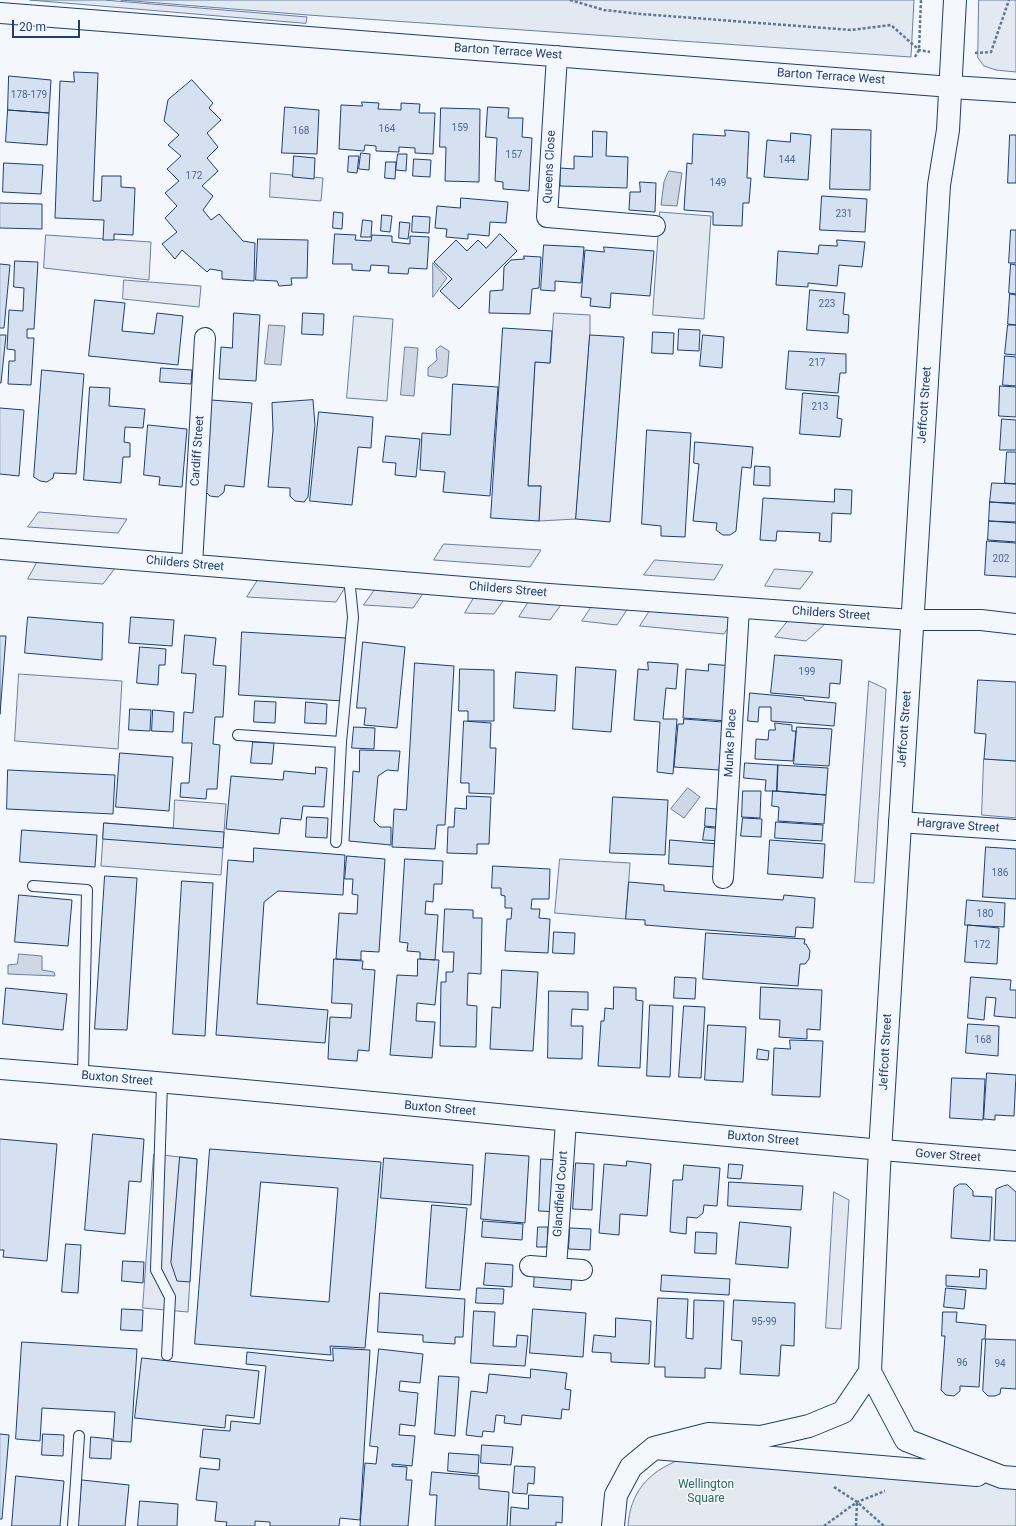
<!DOCTYPE html>
<style>
body{margin:0}
#map{position:relative;width:1016px;height:1526px;overflow:hidden;background:#f4f7fb;font-family:Roboto,sans-serif}
canvas{display:block}
.scale{position:absolute;left:12px;top:20px;width:68px;height:18px;box-sizing:border-box;border:2px solid #1d3f73;border-top:0;padding-left:5px;font-size:12px;line-height:14px;white-space:nowrap;color:#1d3f73;-webkit-text-stroke:3px #f4f7fb;paint-order:stroke}
</style>
<div id="map">
<canvas width="1016" height="1526"></canvas>
<div class="scale">20 m</div>
</div>
<script>
const ctx = document.querySelector('canvas').getContext('2d');
ctx.lineJoin = 'round';
function paint(path, color) { ctx.fillStyle = color; ctx.fill(path, 'evenodd'); }
function trace(path, color, width, dash) { ctx.strokeStyle = color; ctx.lineWidth = width; ctx.lineCap = dash ? 'butt' : 'round'; ctx.setLineDash(dash || []); ctx.stroke(path); }
function label(font, color, halo, rows, align = 'center') {
  ctx.font = font + ' Roboto,sans-serif'; ctx.lineWidth = 3; ctx.setLineDash([]); ctx.textBaseline = 'middle'; ctx.strokeStyle = halo; ctx.fillStyle = color; for (const [text, x, y, turn = 0] of rows) {
    ctx.save(); ctx.translate(x, y); ctx.rotate((+turn || 0) * Math.PI / 180); ctx.textAlign = isNaN(turn) ? turn : align; if (halo) ctx.strokeText(text, 0, 0); ctx.fillText(text, 0, 0); ctx.restore();
  }
}
const green = new Path2D(`
 M121,0H914L911,57L308,15Z
 M979,0H1016V72L996,70L984,66L978,58Z
 M660,212L711,216L704,319L653,315Z
 M354,316L393,319L387,401L347,398Z
 M679,1460L1016,1482V1526H628C630,1493 648,1472 679,1460Z`);
paint(green, '#e3e9f0');
trace(green, '#687fa3', 1);
const parking = new Path2D(`
 M30,0H104L307,17L306,23Z
 M271,173L323,178L321,201L270,197Z
 M46,235L151,242L149,280L44,268Z
 M124,280L201,286L199,307L123,299Z
 M554,313L590,315V335L576,519L539,521L541,486H528L535,362L550,363Z
 M39,512L127,519L118,533L28,527Z
 M444,544L541,550L530,567L434,560Z
 M655,560L723,565L714,580L644,575Z
 M38,561L115,568L103,584L28,579Z
 M775,569L813,572L800,589L765,586Z
 M258,580L346,586L336,602L247,597Z
 M376,588L424,592L413,608L364,605Z
 M475,596L505,598L494,614L465,613Z
 M530,600L563,602L550,620L519,617Z
 M593,605L628,608L617,625L582,621Z
 M651,609L735,617L724,634L640,626Z
 M788,621L825,624L806,641L775,637Z
 M19,674L122,681L118,749L15,741Z
 M869,681L886,689L874,883L855,882Z
 M984,759L1016,761V818L982,815Z
 M175,800L226,804L221,875L101,866L104,823L173,828Z
 M560,859L630,863L626,919L555,913Z
 M154,1154L197,1159L188,1312L143,1308Z
 M834,1192L849,1200L841,1329L826,1328Z`);
paint(parking, '#e3e8f0');
trace(parking, '#687fa3', 1);
const water = new Path2D(`
 M669,171L682,173L677,206L661,205L664,182Z
 M433,263L447,278L433,297Z
 M269,325L285,326L281,365L265,364Z
 M441,346L449,351L447,376L442,378L428,376V368L437,360L436,350Z
 M405,347L418,348L414,396L401,395Z
 M688,788L700,797L684,818L671,809Z
 M19,954L42,956V970L54,972L55,976L8,974V965L17,964Z`);
paint(water, '#cfd7e4');
trace(water, '#687fa3', 1);
const building = new Path2D(`
 M74,72L98,73L93,201H101L102,176H121V187L135,188L133,235L114,234V240H103L104,220L55,218L60,81L74,82Z
 M9,76L51,80L49,113L8,110Z
 M192,80L213,103L209,108L221,120L207,133L218,147L207,158L218,171L202,186L213,196L203,210L211,220L219,214L243,241L255,243L254,281L222,279V271L210,269L207,272L182,250L175,259L162,244L177,232L165,218L177,206L165,193L179,181L167,169L181,156L168,145L179,135L164,121L168,100Z
 M362,102L379,103L378,109L401,110V103L420,104L419,113H435L433,154L415,153V148L399,147V152L376,151V146L365,145L364,151L339,149L341,105L362,106Z
 M285,107L319,110L317,154L282,153Z
 M488,107L509,108L508,118H523L522,137L532,138L529,191L503,189V182L495,181L497,138L486,137Z
 M441,108L480,109L479,182L445,181L446,147H440Z
 M8,110L49,113L47,145L6,142Z
 M832,129L871,130L870,190L830,189Z
 M725,130L749,132L747,178H751L749,203H743L742,226L713,225V212L684,210L687,163L692,164L693,134L725,136Z
 M593,131L607,132L606,156L628,157L627,188L560,186V168L574,169V156L592,157Z
 M791,133L811,135L808,180L764,177L767,140L790,142Z
 M1010,135H1016V183H1008Z
 M361,153L370,154L369,170L359,169Z
 M398,154H407L406,171L396,170Z
 M294,156L315,158L314,179L293,177Z
 M349,156H359L357,173L348,172Z
 M414,159L431,160L430,177L413,176Z
 M386,162H396L395,179L385,178Z
 M4,163L43,165L41,194L3,192Z
 M640,182L656,183L655,212L629,210L630,192H640Z
 M822,196L867,199L865,232L820,230Z
 M461,198L508,202L506,223L490,222L489,236L468,234V239L446,237L447,229L435,228L437,206L460,208Z
 M0,203L42,204V229L0,228Z
 M334,212L343,213L342,229L333,228Z
 M382,215L392,216L390,232L381,231Z
 M413,216L430,217L429,233L412,232Z
 M363,220L372,221L371,237H361Z
 M400,222L410,223L408,239L399,238Z
 M1011,230H1016V263H1009Z
 M335,234L356,235L355,240L371,241L372,235L392,236V242L410,244V236L429,237L427,269L409,268L408,274L388,273L389,266L371,265L370,271L352,270V264H333Z
 M500,234L517,251L459,309L440,291L452,279L434,262L456,240L467,251L478,240L486,248Z
 M258,239L308,240L307,278H291L292,285L279,286L277,281L256,280Z
 M837,240L865,242L862,267L839,265L837,286L808,283V287L776,285L778,251L818,254L819,245L837,246Z
 M544,245L584,247L581,283L555,281V291L541,290Z
 M604,247L654,251L650,296L611,293L610,308L590,306L591,298L581,297L585,250L604,252Z
 M524,256L541,257L539,288L532,289L530,314L489,313L490,291L503,290L504,267L511,260L524,259Z
 M15,261L38,262L34,329H27V338H34L31,385L8,384L9,361H15V350L7,349L9,310L23,311L24,288L14,287Z
 M0,264L10,265L4,328H0Z
 M1011,264L1016,265V294L1009,293Z
 M810,290L845,293L843,314L849,315L848,333L807,330Z
 M1010,294L1016,295V325L1008,324Z
 M95,300L125,303L122,331L154,334L157,313L183,316L178,365L89,356Z
 M234,313L260,315L256,381L219,379L221,347L232,348Z
 M303,313L324,314L323,335L302,334Z
 M1008,325H1016V355L1005,354Z
 M503,328L552,331L550,363L535,362L528,486H541L539,521L491,518Z
 M679,329L700,330L699,351L678,350Z
 M653,332L674,333L673,354L652,353Z
 M0,335H6L1,383H0Z
 M590,335L624,337L610,522L576,519Z
 M703,335L724,337L722,368L700,366Z
 M789,351L846,354V373H840L838,393L786,389Z
 M1005,356L1016,357V386L1003,385Z
 M161,368L192,370L191,384L160,382Z
 M42,370L84,374L76,474L54,473L53,478L47,482L40,481L34,477Z
 M453,384L498,387L490,496L443,492L445,472L420,470L422,433L450,435Z
 M1000,386L1016,387V417L999,416Z
 M90,387L110,388L109,406L145,409L143,428L125,427L124,442L130,443V457H123L121,483L84,480Z
 M803,393L839,396L837,418L842,419L840,437L800,434Z
 M211,400L252,403L244,487L225,485L224,492L218,497L210,496L204,490Z
 M313,400L315,425L308,497L304,502L295,501L290,496V488L268,487L273,430L272,403Z
 M0,408L24,410L19,476L0,474Z
 M319,412L373,417L371,448L358,447L352,505L310,501Z
 M1002,419L1016,420V450H1000Z
 M148,425L187,429L182,487L159,485L160,477L144,475Z
 M647,430L691,433L685,537L661,536V526L642,524Z
 M386,436L420,439L416,477L395,475L396,463L383,462Z
 M695,442L753,447L751,468L742,467L736,531L730,535H723L716,530L717,523L693,521L699,464L694,463Z
 M1007,452H1016V484L1005,483Z
 M755,466L770,467V486L754,485Z
 M992,483L1016,484V503L990,502Z
 M835,489L852,490L851,514L832,513L831,542L819,541L820,533L777,531L776,541L760,540L763,498L834,502Z
 M990,502L1016,504V522L989,521Z
 M989,521L1016,523V542L988,540Z
 M987,541L1016,543V577L985,575Z
 M28,617L103,623L102,660L25,653Z
 M131,617L174,620L172,646L129,643Z
 M242,632L347,638L344,701L239,695Z
 M185,635L216,638L213,665L226,666L223,717H215L213,744L220,745L217,789H207L206,799L180,797L181,783H189L192,743H182L184,712L193,713L196,674L182,673Z
 M0,636H6L0,714Z
 M363,642L405,647L397,728L364,725L366,708H357Z
 M140,647L166,649L165,665H159L158,685L137,683Z
 M775,655L842,660L840,684L830,683L829,698L771,693Z
 M648,662L678,664L676,689L666,688L663,719H677L673,774L657,772L660,722L634,720L638,669L648,670Z
 M415,663L454,666L445,825H437L435,849L392,847L394,809L406,810Z
 M709,664L733,666L728,721L683,718L686,669L708,671Z
 M576,667L616,670L611,732L573,729Z
 M460,669L494,670V721H468V711H459Z
 M516,672L557,675L555,711L514,708Z
 M978,680L1016,682V761L984,759L986,734L975,733Z
 M750,693L804,698V700L836,703L834,726L771,721V707H759L758,722L748,721Z
 M255,701L276,702L275,723L254,722Z
 M306,702L327,704L326,724L305,723Z
 M130,709L151,710L150,731L129,730Z
 M153,710L174,712L173,732L152,731Z
 M684,719L723,722L719,770L674,767L678,724H683Z
 M464,721L491,723L490,748H496L494,794L469,793V783H461Z
 M775,723L792,725V731H796L793,761L755,759L756,739L768,740L769,730H775Z
 M354,727L375,728L374,749L352,748Z
 M797,727L832,729L829,766L794,764Z
 M253,742L274,743L272,764L251,763Z
 M360,750L400,751L398,771L387,770L378,776L374,821L380,827H391V845L349,841L353,771L359,772Z
 M120,753L173,757L169,811L116,807Z
 M745,763L778,765L777,791H765L766,780L744,778Z
 M778,765L828,768L826,795L777,791Z
 M316,767L327,768L324,807L303,806L301,820L281,818L279,834L226,829L231,776L283,780L284,771L315,774Z
 M8,770L115,775L113,814L7,809Z
 M743,791H761L760,818L742,817Z
 M773,791L826,795L824,824L778,821L779,807L772,806Z
 M467,796L491,797L489,844H477V854L447,853L448,827H454L455,808L466,809Z
 M613,797L668,800L665,855L610,853Z
 M706,808L726,810L725,828L705,826Z
 M307,817L328,818L327,838L306,837Z
 M743,818L762,819L761,837L741,836Z
 M776,822L823,825L822,841L775,838Z
 M104,823L224,832L223,848L103,839Z
 M705,827L723,829V841L703,840Z
 M22,830L97,835L95,867L20,862Z
 M670,840L719,844L717,867L669,864Z
 M770,840L825,844L823,878L768,874Z
 M986,847L1016,849V899L983,897Z
 M254,848L345,855L343,895L278,891L264,902L257,1004L328,1010L325,1043L216,1035L228,860L253,862Z
 M347,856L385,859L379,952L361,951V960L336,959L339,913L357,914L358,895L352,894L353,879H345Z
 M405,859L443,861L442,884H434L433,902L426,901L425,914L438,915L435,960L420,959V952L407,951L408,943L400,942Z
 M493,866L550,869L549,899H532L531,909H540L539,918L550,919L548,953L505,951L507,919H511L512,908H505V896L501,895V888H492Z
 M105,876L137,878L127,1030L95,1029Z
 M182,881L213,883L205,1036L173,1034Z
 M629,882L664,885V891L783,900L784,895L815,898L813,928L796,927L795,937L645,925V920L626,919Z
 M19,895L72,900L68,946L15,942Z
 M967,900L1005,903L1004,927L965,925Z
 M445,909L473,910V918H482L481,974L468,973L467,1005L477,1006L476,1047L440,1046L441,982H446V972H453L454,952H443Z
 M968,925L999,928L997,964L965,962Z
 M554,932L575,933L574,954L553,953Z
 M706,933L805,939L804,944H806L810,951L809,959L805,964H800L798,986L703,979Z
 M334,959L363,961L362,969L375,970L369,1051L358,1050L357,1061L328,1059L330,1017L351,1018L352,1004L332,1003Z
 M418,959L439,960L435,1005L417,1003L416,1021L435,1022L432,1058L390,1055L397,975L417,976Z
 M502,970L538,972L533,1051L490,1049L492,1007L500,1008Z
 M675,977L696,978L695,999L674,998Z
 M971,977L1011,980L1010,990H1016V1018L994,1016L996,998L986,997L984,1020L968,1018Z
 M614,987L636,988V1000L643,1001L640,1068L598,1066L601,1021H604L605,1008L613,1009Z
 M761,987L822,990L820,1030L807,1029V1039L779,1037L780,1020L760,1019Z
 M6,988L67,994L63,1030L3,1024Z
 M549,991L588,992V1010L572,1009L571,1026H583L582,1059L548,1058Z
 M650,1005L673,1006L670,1077L647,1076Z
 M684,1006L705,1007L701,1078L679,1077Z
 M968,1024L999,1026L998,1056L966,1053Z
 M708,1025L746,1027L743,1082L705,1080Z
 M790,1040L823,1041L820,1097L772,1095L774,1048L790,1049Z
 M758,1049L769,1051L768,1060L757,1059Z
 M987,1073L1016,1075L1014,1116L995,1115V1120L984,1119Z
 M952,1078L985,1079L983,1120L950,1118Z
 M93,1134L144,1139L141,1182L129,1181L125,1234L85,1230Z
 M0,1139L57,1144L47,1261L3,1257L4,1250H0Z
 M210,1149L381,1162L365,1348L330,1346L331,1355L195,1344ZM261,1182L338,1188L329,1302L251,1296Z
 M486,1153L529,1156L525,1223L481,1219Z
 M180,1157L197,1159L190,1282L177,1281L171,1263Z
 M384,1158L473,1165L471,1205L381,1198Z
 M541,1159L561,1160L558,1212L539,1211Z
 M627,1161L651,1164L647,1216L620,1214L619,1235L599,1233L604,1164L626,1166Z
 M576,1163L594,1164L592,1210L573,1209Z
 M729,1164L743,1165L741,1179L728,1178Z
 M684,1165L720,1168L717,1206L704,1205L703,1213L697,1218L687,1217L686,1234L670,1232L673,1180H682Z
 M729,1182L803,1186L801,1210L728,1206Z
 M960,1184H966L973,1191V1196L992,1197L990,1241L951,1238L954,1188Z
 M1008,1185L1016,1192V1241L994,1240L996,1189L1003,1186Z
 M432,1205L467,1208L460,1290L426,1288Z
 M483,1221L523,1224L522,1240L482,1237Z
 M740,1222L791,1227L788,1268L736,1264Z
 M538,1227H548L547,1247H537Z
 M570,1228L591,1229L590,1250L569,1249Z
 M696,1232L717,1233L716,1254L695,1253Z
 M66,1244L81,1245L78,1293L62,1292Z
 M123,1261L144,1262L143,1283L122,1281Z
 M486,1263L513,1265L512,1287L484,1285Z
 M535,1269L572,1271L571,1290L534,1287Z
 M980,1269L987,1270L986,1289L946,1286V1275L979,1277Z
 M662,1275L730,1279L729,1295L661,1291Z
 M477,1288L504,1289L503,1304L476,1303Z
 M946,1288L966,1290L964,1309L944,1307Z
 M380,1293L465,1299L463,1337H455V1344L423,1342V1335L378,1332Z
 M658,1298L688,1299L686,1338L693,1339L694,1300L724,1301L721,1369L705,1368V1378L665,1377V1367H655Z
 M734,1300L795,1303L794,1346L781,1345L779,1376L740,1374L742,1341L732,1340Z
 M122,1309L143,1310L142,1331L121,1330Z
 M533,1309L586,1313L583,1357L530,1353Z
 M474,1311L495,1312L493,1346L516,1347L517,1335L528,1336L525,1366L471,1363Z
 M943,1312H957L956,1322L986,1325L985,1339H982L979,1387L960,1386V1391L954,1396L946,1395L941,1390L945,1336H942Z
 M616,1318L651,1321L649,1364L611,1362V1353L592,1352L594,1335L615,1337Z
 M986,1339L1016,1340V1389L1001,1388L1000,1394L995,1396H988L983,1391Z
 M22,1342L137,1349L131,1442L113,1441L115,1412L42,1408L40,1441L16,1439Z
 M333,1348L370,1350L360,1520L340,1518L339,1526H270V1522L255,1521V1526H226L227,1522L215,1521L217,1502L196,1500L200,1468L219,1470L220,1459L200,1457L203,1429L230,1431L231,1421L260,1424L266,1366L246,1364L247,1352L333,1361Z
 M379,1349L423,1354L420,1383L400,1381L399,1391L418,1393L415,1426L400,1424L399,1435L415,1436L412,1466L392,1464V1466L407,1467L406,1480H412L408,1526H360L365,1463L376,1464L378,1447L370,1446Z
 M142,1358L259,1371L254,1418L226,1415L225,1428L135,1418Z
 M531,1369L567,1373L565,1389L571,1390L569,1410L562,1409L561,1419L522,1415L521,1425L504,1423L505,1416L496,1415L494,1432L483,1431L482,1437L466,1435L471,1391L487,1393L489,1374L530,1378Z
 M439,1376L459,1377L455,1436L435,1434Z
 M0,1434L9,1435L2,1519H0Z
 M43,1434L64,1435L63,1456L42,1455Z
 M91,1437L112,1439L111,1459L90,1458Z
 M482,1445L513,1447L511,1465L481,1463Z
 M449,1453L479,1455L478,1474L448,1471Z
 M515,1466L535,1467L534,1484L528,1483L527,1494L513,1493Z
 M432,1472L479,1476V1489L509,1492L507,1526H435L437,1495H430Z
 M16,1476L64,1481L60,1526H12Z
 M82,1480L129,1485L125,1526H78Z
 M529,1495L563,1497L562,1523L556,1522V1526H510L511,1507L528,1509Z
 M140,1501L178,1504L177,1526H138Z`);
paint(building, '#d5e0f0');
trace(building, '#1d3f73', 1);
const service = new Path2D(`
 M238,735L341,742
 M336,842L341,742L353,617L349,577
 M33,886L87,890L83,1075
 M162,1083L156,1270L170,1297L167,1355
 M73,1526L79,1436`);
const minor = new Path2D(`
 M0,13L951,87
 M557,56L547,217L655,226
 M0,549L549,594L912,620H981L1016,624
 M192,565L205,338
 M899,822L1016,830
 M723,878L739,608
 M0,1069C339,1095 677,1135 1016,1161
 M530,1266L556,1268L566,1121
 M556,1268L582,1270`);
const tertiary = new Path2D(`
 M951,87L1016,91`);
const secondary = new Path2D(`
 M955,0L948,130L939,185L879,1168L870,1372L906,1440L1002,1477L1016,1478
 M654,1448L977,1475
 M613,1526L616,1495L631,1467L654,1448L709,1434L761,1437L809,1426L843,1412L870,1372`);
trace(service, '#1d3f73', 12);
trace(minor, '#1d3f73', 22);
trace(tertiary, '#1d3f73', 24);
trace(secondary, '#1d3f73', 24);
trace(new Path2D(`
 M570,0L604,10L641,14L851,30L891,25L919,50L930,52
 M975,53L991,52L1009,0
 M915,57L919,50L921,0
 M834,1487L857,1502L884,1526
 M824,1526L857,1502L885,1491
 M856,1526L857,1502`), '#5e769c', 2.5, [3, 2]);
trace(service, '#f4f7fb', 10);
trace(minor, '#f4f7fb', 20);
trace(tertiary, '#f4f7fb', 22);
trace(secondary, '#f4f7fb', 22);
label('10px', '#4b6792', null, [
 ["178-179",29,95],
 ["159",460,128],
 ["164",387,129],
 ["168",301,131],
 ["157",514,155],
 ["144",787,160],
 ["172",194,176],
 ["149",718,183],
 ["231",844,214],
 ["223",827,304],
 ["217",817,363],
 ["213",820,407],
 ["202",1001,559],
 ["199",807,672],
 ["186",1000,873],
 ["180",985,914],
 ["172",982,945],
 ["168",983,1040],
 ["95-99",764,1322],
 ["96",962,1363],
 ["94",1000,1364]
]);
label('12px', '#1d3f73', '#f4f7fb', [
 ["Barton Terrace West",508,52,4],
 ["Barton Terrace West",831,77,4],
 ["Queens Close",550,167,-87],
 ["Jeffcott Street",925,405,-86],
 ["Cardiff Street",198,451,-86],
 ["Childers Street",185,564,5],
 ["Childers Street",508,590,5],
 ["Childers Street",831,614,4],
 ["Jeffcott Street",905,729,-86],
 ["Munks Place",731,743,-87],
 ["Hargrave Street",958,826,4],
 ["Jeffcott Street",886,1052,-87],
 ["Buxton Street",117,1079,5],
 ["Buxton Street",440,1109,5],
 ["Buxton Street",763,1139,5],
 ["Gover Street",948,1156,4],
 ["Glandfield Court",561,1194,-86]
]);
label('12px', '#2c6c60', '#f4f7fb', [
 ["Wellington",706,1485],
 ["Square",706,1499]
]);
</script>
